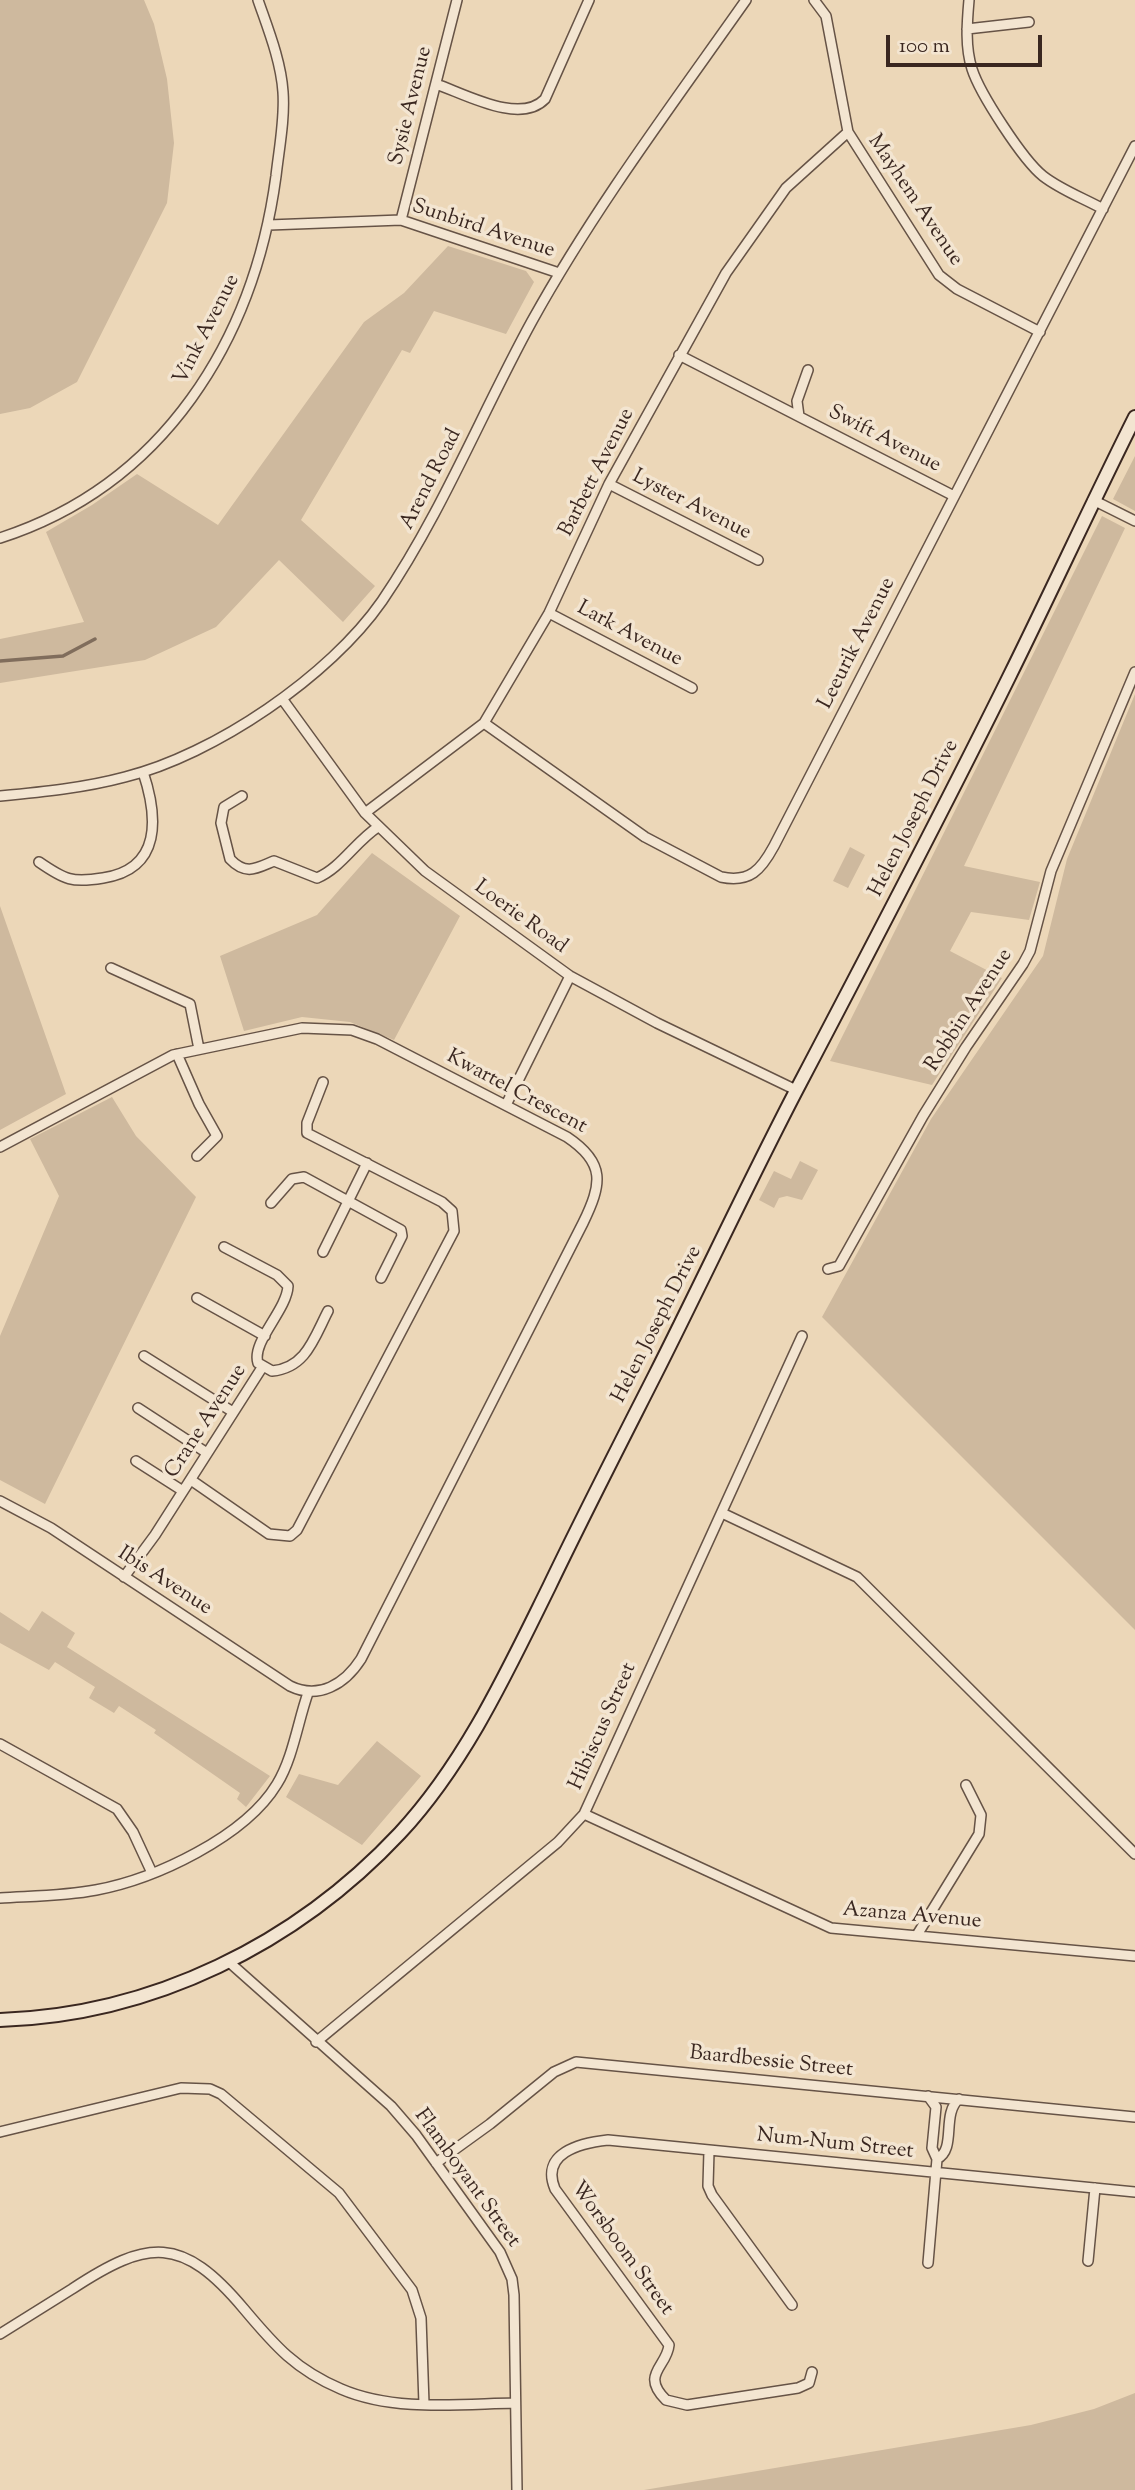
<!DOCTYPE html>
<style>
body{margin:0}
#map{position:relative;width:1135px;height:2490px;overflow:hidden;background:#ecd7b8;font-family:"Sorts Mill Goudy",serif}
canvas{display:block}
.scale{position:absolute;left:886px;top:35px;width:156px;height:32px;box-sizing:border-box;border:4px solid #3a2720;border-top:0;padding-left:9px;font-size:21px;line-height:24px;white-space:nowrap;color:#3a2720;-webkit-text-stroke:5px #f3e5d1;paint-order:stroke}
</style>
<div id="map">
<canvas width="1135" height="2490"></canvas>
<div class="scale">100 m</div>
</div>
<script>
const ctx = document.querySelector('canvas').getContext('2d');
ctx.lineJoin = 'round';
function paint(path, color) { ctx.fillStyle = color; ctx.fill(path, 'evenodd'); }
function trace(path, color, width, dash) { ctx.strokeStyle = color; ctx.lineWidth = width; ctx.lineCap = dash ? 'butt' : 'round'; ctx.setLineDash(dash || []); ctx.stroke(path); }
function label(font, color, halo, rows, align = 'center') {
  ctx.font = font + ' "Sorts Mill Goudy",serif'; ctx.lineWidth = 7; ctx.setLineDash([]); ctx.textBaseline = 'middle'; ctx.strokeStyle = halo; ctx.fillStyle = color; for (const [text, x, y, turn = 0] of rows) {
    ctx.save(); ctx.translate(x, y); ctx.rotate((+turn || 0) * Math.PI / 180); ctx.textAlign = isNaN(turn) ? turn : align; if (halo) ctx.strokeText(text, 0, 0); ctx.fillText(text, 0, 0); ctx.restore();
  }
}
paint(new Path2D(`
 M0,0H144L154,24L167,79L174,143L167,203L77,382L30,408L0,414Z
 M448,246L526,271L534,282L506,334L434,311L410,353L402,350L301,520L375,586L343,622L279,560L216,627L145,660L0,683V639L84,622L46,532L92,505L137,474L218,525L364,322L404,293Z
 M1135,456V511L1113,499Z
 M1102,516L1125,528L964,866L1040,882L1029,920L971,912L950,951L1002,978L932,1085L830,1061Z
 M1135,694V1630L822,1317L931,1119L1043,956L1067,859Z
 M850,847L865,855L848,888L833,881Z
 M372,853L460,916L394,1040L350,1022L302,1017L244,1031L220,956L317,915Z
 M0,906L66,1094L0,1130Z
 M112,1097L136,1136L196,1197L45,1504L0,1480V1336L59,1196L30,1139Z
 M800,1161L818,1170L802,1200L787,1196L779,1198L774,1208L759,1200L774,1171L791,1179Z
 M42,1611L75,1633L67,1647L270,1776L246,1807L237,1799L240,1793L154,1733L156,1730L119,1706L114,1713L89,1698L95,1687L55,1662L49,1670L0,1643V1612L29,1631Z
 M377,1741L421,1776L362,1845L286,1797L299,1774L338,1785Z
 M1135,2393V2490H644L1031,2425L1094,2409Z`), '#ceb99e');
trace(new Path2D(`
 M0,661L63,656L95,639`), '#806d5c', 3.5);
const street = new Path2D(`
 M814,0L826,16L848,132L939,275L957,289L1040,332
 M969,0C967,23 965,47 972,69C980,94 1023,160 1043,176C1061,190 1083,198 1103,209
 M967,29L1029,22
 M436,84C465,94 520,125 545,99L589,0
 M401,220L457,0
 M269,225L401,220L559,273
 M679,355L954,496
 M799,416L797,401L808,370
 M609,484L758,560
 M1093,500L1135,521
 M0,538C164,485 254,340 276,176C279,149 285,119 283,92C281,61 268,29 258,0
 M549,613L692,688
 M283,700L365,813L425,871L570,976L657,1023L796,1090
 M484,723L645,837L721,877C750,883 761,870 774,846L1135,146
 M0,796C42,792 84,788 125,777C214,755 330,676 382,601C442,513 481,414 532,321C594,209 672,105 746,0
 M242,796L224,807L221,823L230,859C246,876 257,868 274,861L317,878C341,868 356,841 378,827
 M365,813L484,723L549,613L609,484L726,273L786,188L848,132
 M39,862C65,880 72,883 103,878C162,869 158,817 143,772
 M111,968L190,1004L199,1049
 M177,1054L199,1104L217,1136L197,1156
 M506,1105L570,976
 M0,1147L173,1055L302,1028L352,1030L377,1039L567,1137C606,1163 602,1184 583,1223L361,1659C345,1684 319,1700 290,1686L51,1528L0,1501
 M271,1203L292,1179L304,1177L401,1230L402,1236L381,1278
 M224,1247L277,1275L288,1286C287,1310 251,1342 258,1363L272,1371C306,1368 314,1338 328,1311
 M323,1252L367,1163
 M828,1269L839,1266L923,1116L966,1047L1023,964L1030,951L1051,871L1135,672
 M197,1298L265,1336
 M144,1356L233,1412
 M138,1408L207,1453
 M136,1461L183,1491
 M191,1480L269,1534L290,1536L297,1530L454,1231L452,1211L442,1202L307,1133V1123L323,1082
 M722,1513L857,1577L1135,1854
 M124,1577L155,1535L263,1366
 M0,1744L117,1809L133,1832L152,1873
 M584,1814L831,1928L1135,1956
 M0,1898C32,1896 65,1896 96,1890C155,1879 245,1837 277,1784C293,1758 298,1721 308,1693
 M917,1935L979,1834L981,1815L966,1785
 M229,1962L391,2106L416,2135L500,2252L512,2279L514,2295L517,2490
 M316,2042L558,1842L584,1814L802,1336
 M0,2132L181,2088L210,2089L221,2094L339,2193L412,2290L421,2318L424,2404
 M709,2151L708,2186L712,2195L792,2305
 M937,2159C957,2149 941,2114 959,2099
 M436,2163L490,2124L554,2072L576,2062L1135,2117
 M1088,2261L1095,2188
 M928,2263L937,2159L932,2148L936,2107L928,2096
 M0,2334C24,2319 48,2304 72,2289C148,2239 182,2235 244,2309C275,2346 296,2370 341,2389C394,2412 460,2404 515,2403
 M812,2372L809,2383L798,2388L687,2405L666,2400C640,2374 667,2367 669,2345L555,2189C540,2153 580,2143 608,2140L1135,2192`);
const secondary = new Path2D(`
 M0,2020C153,2015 296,1944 400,1833C465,1763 507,1672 549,1587C583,1516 619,1446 655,1375C703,1280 748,1183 797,1089C869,952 941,815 1009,677C1052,590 1092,503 1135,417`);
trace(street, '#665346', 12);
trace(secondary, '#3a2720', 16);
trace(street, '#f3e5d1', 9);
trace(secondary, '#f3e5d1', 12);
label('21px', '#3a2720', '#f3e5d1', [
 ["Sysie Avenue",412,106,-76],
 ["Mayhem Avenue",914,201,56],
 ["Sunbird Avenue",483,230,18],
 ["Vink Avenue",208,330,-63],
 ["Swift Avenue",884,440,27],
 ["Barbett Avenue",598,473,-63],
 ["Arend Road",432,480,-63],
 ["Lyster Avenue",691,506,27],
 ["Lark Avenue",629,635,28],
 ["Leeurik Avenue",858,644,-63],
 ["Helen Joseph Drive",915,819,-63],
 ["Loerie Road",520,918,36],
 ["Robbin Avenue",970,1011,-57],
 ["Kwartel Crescent",516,1093,28],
 ["Helen Joseph Drive",658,1325,-63],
 ["Crane Avenue",207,1422,-57],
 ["Ibis Avenue",164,1582,33],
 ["Hibiscus Street",604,1727,-66],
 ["Azanza Avenue",912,1917,5],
 ["Baardbessie Street",771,2063,6],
 ["Num-Num Street",835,2145,6],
 ["Flamboyant Street",466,2179,54],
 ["Worsboom Street",621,2249,54]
]);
</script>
